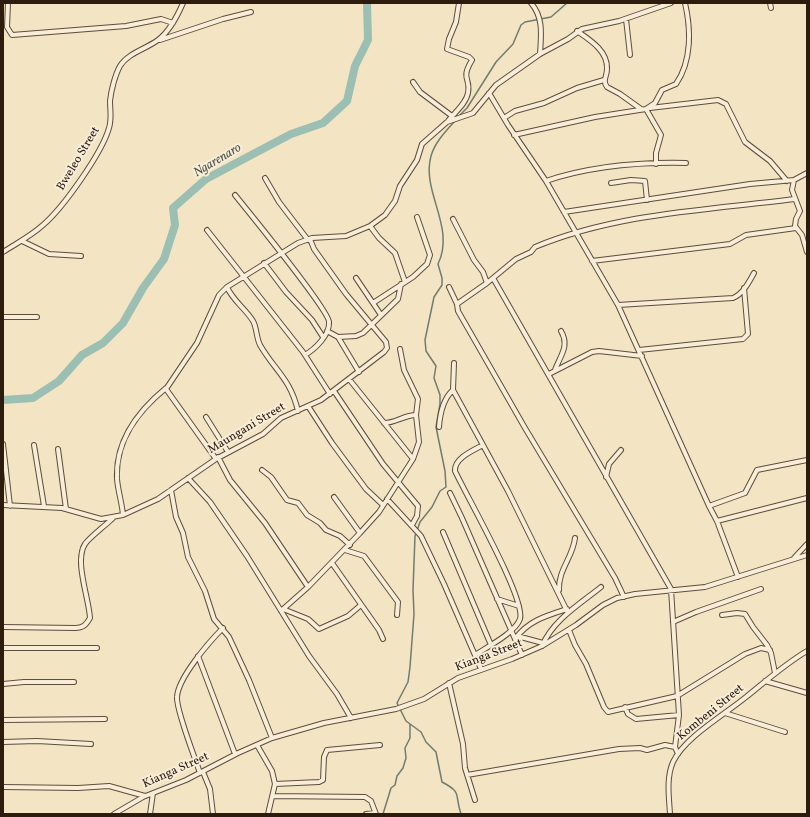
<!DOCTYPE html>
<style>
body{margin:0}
#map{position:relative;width:810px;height:817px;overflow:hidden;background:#f3e4c3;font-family:Vollkorn,serif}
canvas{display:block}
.frame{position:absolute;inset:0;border:4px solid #2d1b0e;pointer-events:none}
</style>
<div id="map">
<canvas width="810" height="817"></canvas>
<div class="frame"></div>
</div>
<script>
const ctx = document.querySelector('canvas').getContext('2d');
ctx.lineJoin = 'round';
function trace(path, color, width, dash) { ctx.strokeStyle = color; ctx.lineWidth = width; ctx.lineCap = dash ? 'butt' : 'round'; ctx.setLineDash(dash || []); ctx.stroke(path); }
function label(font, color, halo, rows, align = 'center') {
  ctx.font = font + ' Vollkorn,serif'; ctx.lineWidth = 4; ctx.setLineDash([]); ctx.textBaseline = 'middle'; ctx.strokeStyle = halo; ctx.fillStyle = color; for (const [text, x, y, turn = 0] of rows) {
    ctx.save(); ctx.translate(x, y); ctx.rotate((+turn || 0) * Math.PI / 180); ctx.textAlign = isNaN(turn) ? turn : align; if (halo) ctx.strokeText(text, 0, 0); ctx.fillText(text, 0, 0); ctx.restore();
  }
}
trace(new Path2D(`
 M459,116L467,108L496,62L513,44L521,25L525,22L551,17L567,3
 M455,121C446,131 435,142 431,156C421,192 456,227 438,264L442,278V285L434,297L425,340L426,351L436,366L434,378L440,395V404L436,427L445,471L446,487L440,491L432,507L420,522L415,536L413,590L414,614L410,667L408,682L397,703L406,721L421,732L426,742L436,752L442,782C463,793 454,794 461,814
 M383,814L391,788L395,785L397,776L403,768L406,758L405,748L410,738V724`), '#6f7d70', 1.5);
trace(new Path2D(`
 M3,400L33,398L59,381L82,355L103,343L123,323L143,288L164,259L175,225L173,208L206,179L291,134L323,123L347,101L355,66L368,40L367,3`), '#9bbfb2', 8);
const street = new Path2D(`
 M8,3L7,27L12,35L126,26L161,19L173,23
 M531,3C544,18 541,36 540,54
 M770,3L771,8
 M626,19L630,55
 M577,31C590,40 608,51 607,69C607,77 602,80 607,87L620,94L641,109
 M160,40L223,19L251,12
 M413,82L420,92L452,116
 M489,93L508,125L546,181L618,305L709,506L717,521L738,577
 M650,108L718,100L726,104L745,142L770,161L787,181
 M646,109L661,135L656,153V164
 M504,118L515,111L544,103L577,88L604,80
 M448,121C454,113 466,104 468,93C471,77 460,80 472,60L469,57L447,49L449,39L456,22L459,3
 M514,135L595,117L646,109L655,103L662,90L676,84C692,61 691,29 685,3
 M265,178L279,202L308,240
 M794,180L792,190L800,211L796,219L795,226L802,235L807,252
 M546,181C591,166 639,162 686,163
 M611,183L631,180L645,181L647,200
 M235,195C248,211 329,311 329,322C330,335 315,349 305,355
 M564,212L750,184L794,180L807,173
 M453,219L474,260L483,272L487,283
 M370,226L379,238L395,253L405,282
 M207,230L303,352L330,394
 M22,241L49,254L81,256
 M3,252C17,243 31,236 43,225C63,208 102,153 109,128C112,119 110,110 110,101C111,91 115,75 120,66C128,53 146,49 158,40C170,31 177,17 183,3
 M592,261L730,244L746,235L796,228
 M264,263L286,292L312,320L323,337
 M356,278L381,315
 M493,278L671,589L679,715L675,747L678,754
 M227,287C233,301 246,309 253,321C257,328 256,337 260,345C275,371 290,378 298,411
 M449,287L457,304
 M373,303L413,277L427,264L430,255L417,217
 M618,305L733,298C743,294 749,282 754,273
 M3,317H37
 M327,331L338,337L359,372
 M338,337L356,336L363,333L398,299L401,284
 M639,350L743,339L748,334L744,288
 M555,370C560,356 570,346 561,331
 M549,374L592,352L599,351L642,356
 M349,379L413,459
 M453,390L508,491L568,613
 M334,391L383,464L418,506L417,516L412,525
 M308,406L332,443L366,489L383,505
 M206,417L228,452
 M384,423C396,423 404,415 416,415
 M439,427C440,414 443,399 453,390L454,363
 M3,444L10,506
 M34,445L44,506
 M58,449L66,509
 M218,457L230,480L265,523L308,587
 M216,459L166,389L197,343L219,295L227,287L298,243L312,238L346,236L370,226L385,215L395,201L400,186L417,160L422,144L447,122L473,113L496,85L540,54L568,39L582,29L619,21L671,3
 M262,470L271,477L287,500L298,503L307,515L320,523L326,530L340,536L350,545
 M606,477L609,464L621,450
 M188,478L210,502L247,556L309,656L337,694L351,718
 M171,490L176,517L183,533L188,557L205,591L214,619L229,637L249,680L272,738
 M450,493L462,518L522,655
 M334,497L360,533
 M387,499L421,536L444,584L481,669
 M3,505L62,508L101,519L123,515L158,499L216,459L263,434L281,418L321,400L384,352L387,348L386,342L346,294L314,249L310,239
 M709,506L745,493L757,470L807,460
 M123,515C122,503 118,491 117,479C115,440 138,411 166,388
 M717,521L807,498
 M443,532L491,645
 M345,550L364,556L398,602L397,615
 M794,558L807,544
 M332,563L379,630L383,639
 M559,590C558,570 573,557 575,538
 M624,597L615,578L525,428L458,311L457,304L487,283L516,259L531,252L535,247C617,213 708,210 795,199
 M497,599L519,606
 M283,609L308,619L319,629L348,616L361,605
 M281,611L308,587L360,533L379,512L413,459L419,442L416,415L418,399L404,370L400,349
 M722,615L737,613L745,614L753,627L767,645L771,653L775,673
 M673,622L696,612L761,589
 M3,627L75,628C83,628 86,625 90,618C89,598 74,561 85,544C90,537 106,525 113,518
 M569,630L575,645L586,664L604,707L608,712L677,696L745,654L761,648L770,650
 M517,636L543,643
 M515,639C528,621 545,616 567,609
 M542,646C553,620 580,604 601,587
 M3,648H97
 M475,655C487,647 515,633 520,619C526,599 466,495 455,471C454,458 474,450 483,445
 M198,656L235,754
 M765,681L807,693
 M449,683L463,744L465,768L475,800
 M3,684L24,682H74
 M625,707L628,714L636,719L679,715
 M725,713L785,732
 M3,720L105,719
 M3,742L37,741L91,744
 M257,745L272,771L275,784L268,814
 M203,772L210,789L213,814
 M200,773C195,758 176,710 177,697C178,678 209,642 223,628
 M467,775L619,749L640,748L647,750L665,745L675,747
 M275,784L319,782L323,780L324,757L327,750L380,745
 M3,787L78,788L109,786L145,796
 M273,796L365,797L371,801L376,814
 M114,814L143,797L186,780L238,753L272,738L324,723L396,709L424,699L458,678L512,659L542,646L576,625L603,605L617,598L635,594L705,587L807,555
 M150,814L153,793
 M366,814L375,813
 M670,814C669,797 666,778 673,762C685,737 724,715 746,697C766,681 785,664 807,651`);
trace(street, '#5e4d3b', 6);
trace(street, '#f7edd8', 4);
label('12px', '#2d1b0e', '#f7edd8', [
 ["Bweleo Street",79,159,-59],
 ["Maungani Street",247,429,-31],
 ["Kianga Street",489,656,-21],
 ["Kombeni Street",711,713,-39],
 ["Kianga Street",176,771,-24]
]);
label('italic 13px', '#545447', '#f7edd8', [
 ["Ngarenaro",218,161,-31]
]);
</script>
